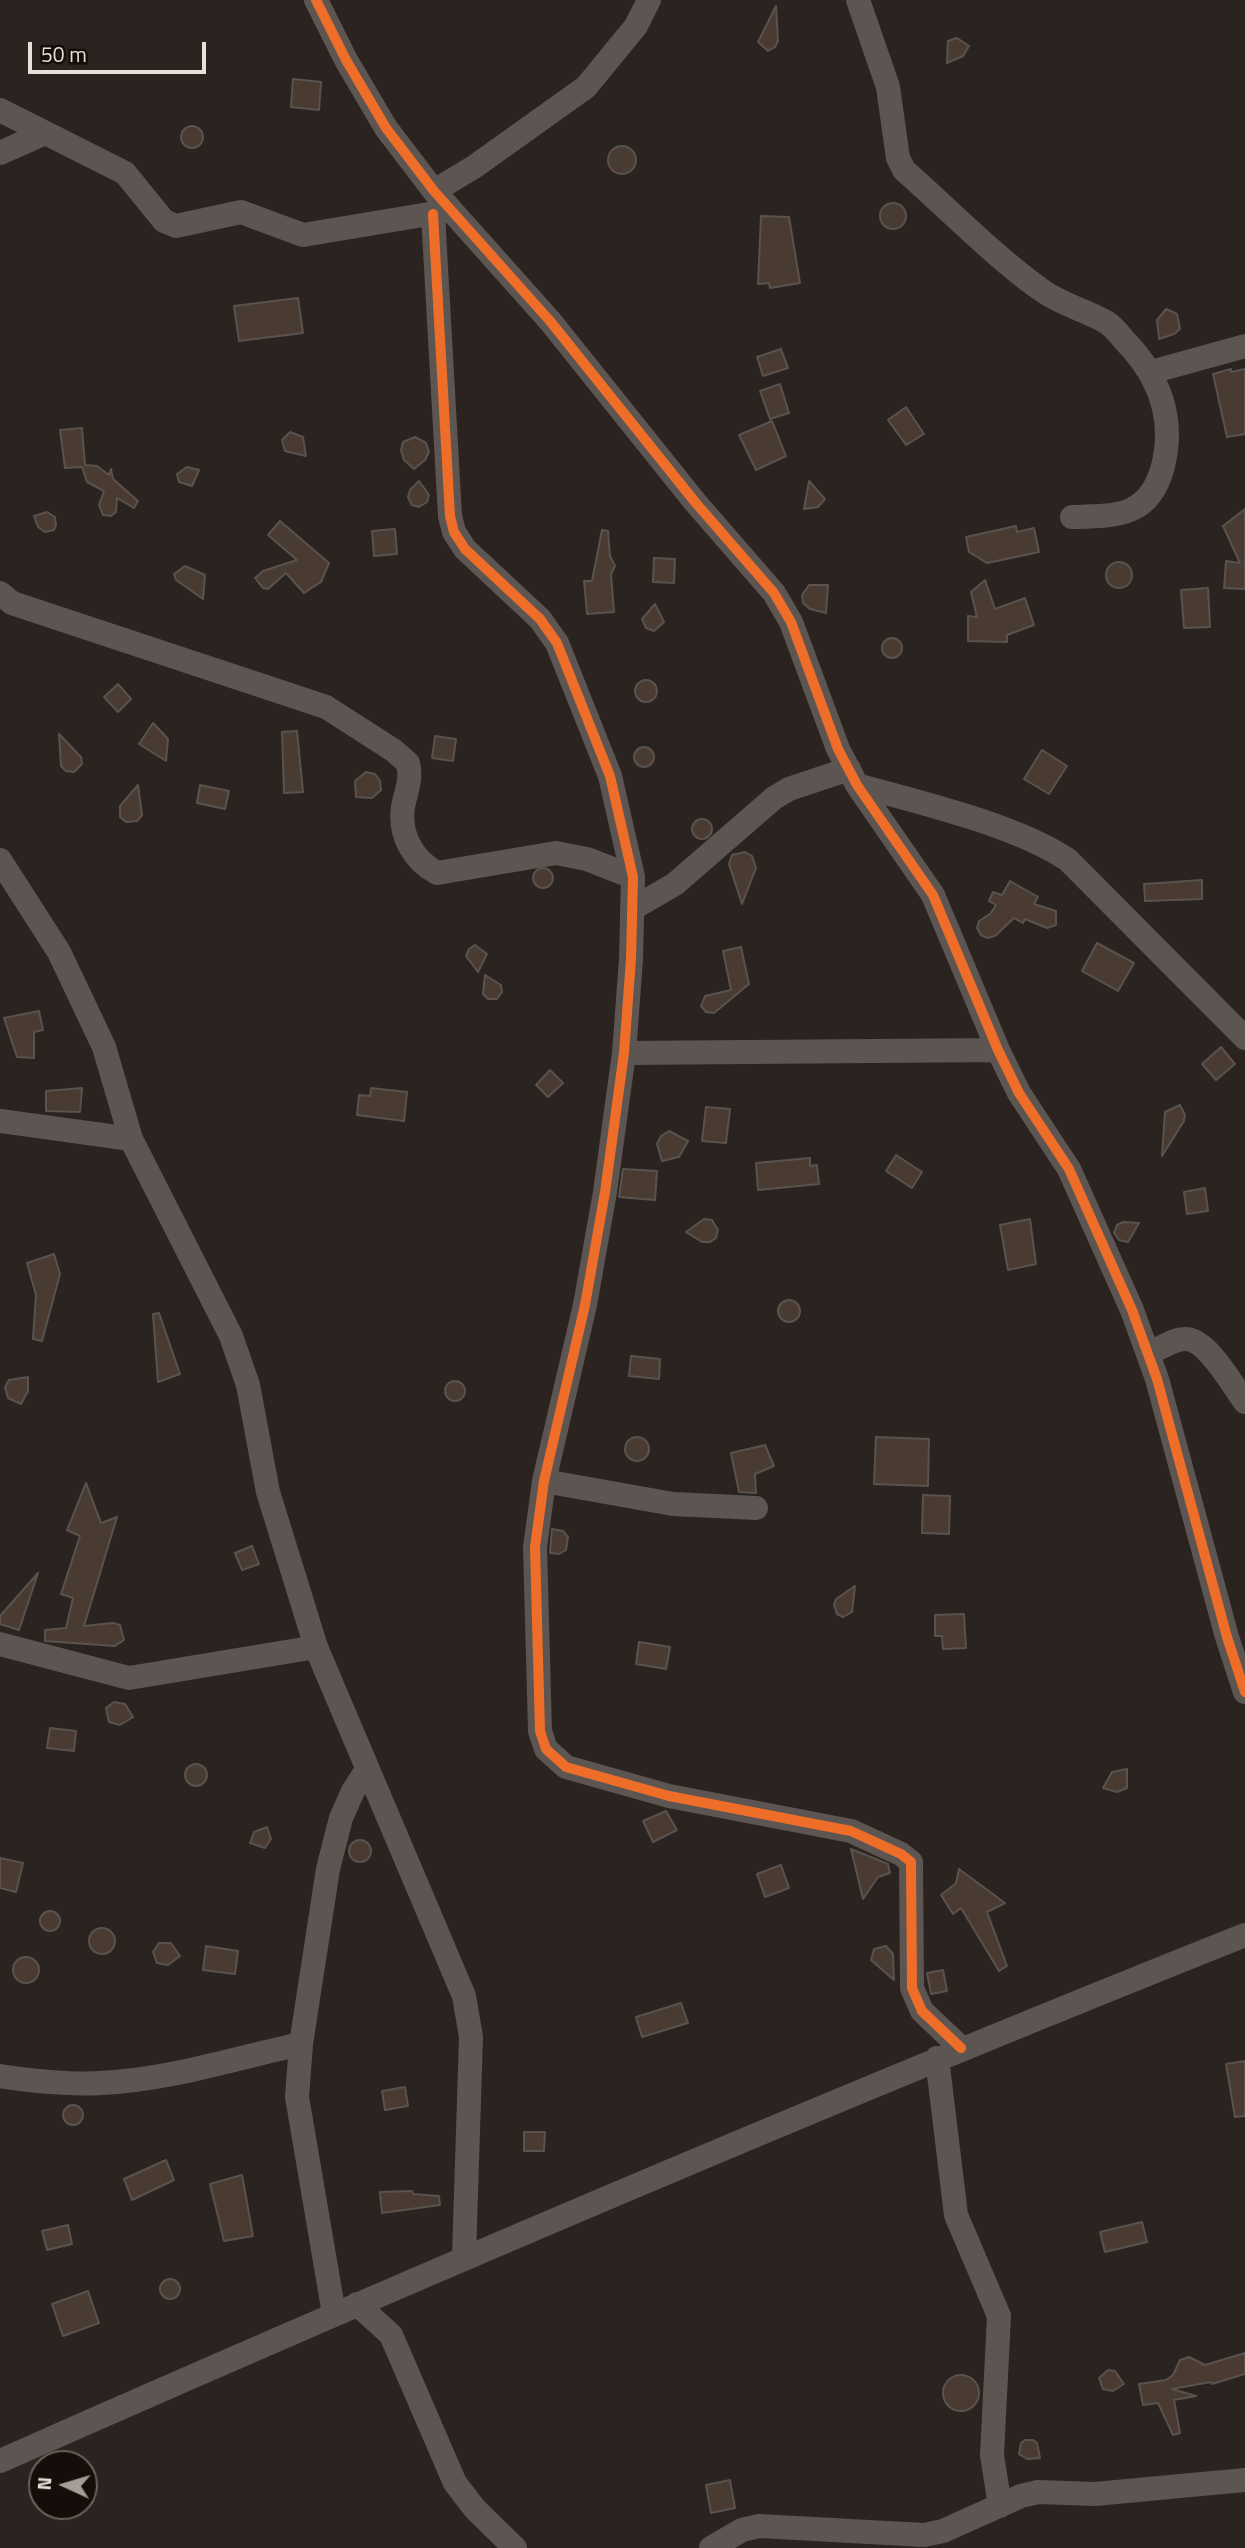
<!DOCTYPE html>
<style>
body{margin:0}
#map{position:relative;width:1245px;height:2548px;overflow:hidden;background:#2b231f;font-family:"Titillium Web",sans-serif}
canvas{display:block}
.north{position:absolute;left:28px;top:2450px;width:70px;height:70px;box-sizing:border-box;background:#140d09;border:2px solid #69615c;border-radius:50%;rotate:274deg;font-size:19px;font-weight:700;line-height:28px;text-align:center;color:#e9dfd8}
.north::after{content:'';display:block;margin:auto;width:24px;height:32px;background:#a69d97;clip-path:polygon(50% 0,100% 100%,50% 72%,0 100%)}
.scale{position:absolute;left:28px;top:42px;width:178px;height:32px;box-sizing:border-box;border:4px solid #e9dfd8;border-top:0;padding-left:9px;font-size:21px;line-height:24px;white-space:nowrap;color:#e9dfd8;-webkit-text-stroke:5px #140d09;paint-order:stroke}
</style>
<div id="map">
<canvas width="1245" height="2548"></canvas>
<div class="north">N</div>
<div class="scale">50 m</div>
</div>
<script>
const ctx = document.querySelector('canvas').getContext('2d');
ctx.lineJoin = 'round';
function paint(path, color) { ctx.fillStyle = color; ctx.fill(path, 'evenodd'); }
function trace(path, color, width, dash) { ctx.strokeStyle = color; ctx.lineWidth = width; ctx.lineCap = dash ? 'butt' : 'round'; ctx.setLineDash(dash || []); ctx.stroke(path); }
const building = new Path2D(`
 M776,6L778,41L775,47L768,51L758,42Z
 M957,38L969,46L963,56L947,63L948,41Z
 M293,79L321,82L319,110L291,107Z
 M181 137a11 11 0 1 1 22 0a11 11 0 1 1-22 0Z
 M608 160a14 14 0 1 1 28 0a14 14 0 1 1-28 0Z
 M880 216a13 13 0 1 1 26 0a13 13 0 1 1-26 0Z
 M761,216L789,217L800,283L770,288L769,283L758,284Z
 M298,298L303,333L239,341L234,306Z
 M1166,309L1177,314L1180,329L1174,334L1159,339L1157,320Z
 M781,349L788,368L763,376L757,357Z
 M1231,369V372L1245,369V434L1227,437L1213,374Z
 M780,384L789,413L770,419L760,391Z
 M906,407L924,434L906,445L888,420Z
 M772,421L786,456L756,470L739,435Z
 M82,428L85,465L97,466L109,475L111,469L113,479L138,501L134,508L117,498L116,512L111,516L103,515L99,505L104,491L87,482L82,467L65,468L60,430Z
 M290,432L303,437L306,456L285,451L282,440Z
 M415,437L426,443L429,452L425,460L414,469L404,460L401,450L403,442Z
 M187,467L199,470L192,486L179,482L177,474Z
 M419,481L429,495L427,502L419,507L412,505L408,497L410,490Z
 M809,481L825,499L818,507L804,509Z
 M1245,509V589L1224,588L1226,561L1240,563L1223,526Z
 M47,512L55,517L56,525L54,530L45,532L38,527L34,516Z
 M280,521L329,563L321,582L304,593L286,573L268,589L263,588L255,578L263,571L297,560L268,535Z
 M1016,526L1017,532L1034,528L1039,552L987,563L969,552L966,537Z
 M395,529L397,554L374,556L372,531Z
 M602,530L608,531L610,556L615,566L611,574L614,612L587,614L584,581H592Z
 M654,558L675,559L674,583L653,582Z
 M1106 575a13 13 0 1 1 26 0a13 13 0 1 1-26 0Z
 M185,566L205,575L203,599L176,580L174,574Z
 M985,580L995,609L1025,598L1034,625L1007,635V642L968,641V616L977,617L971,592Z
 M809,585H828L826,613L810,609L803,603L802,595Z
 M1208,588L1210,627L1184,628L1181,590Z
 M655,604L664,622L654,631L646,628L642,619Z
 M882 648a10 10 0 1 1 20 0a10 10 0 1 1-20 0Z
 M635 691a11 11 0 1 1 22 0a11 11 0 1 1-22 0Z
 M118,684L131,699L118,712L104,697Z
 M153,723L168,739L166,761L139,744Z
 M297,731L303,792L284,793L282,732Z
 M59,734L81,757L82,764L74,772L66,771L61,766Z
 M435,736L456,739L453,761L432,758Z
 M634 757a10 10 0 1 1 20 0a10 10 0 1 1-20 0Z
 M1042,750L1067,766L1049,794L1024,779Z
 M366,772L375,774L380,781L381,790L372,798L356,797L355,781Z
 M138,785L142,815L137,821L126,822L120,817V806Z
 M200,785L229,791L225,809L197,803Z
 M692 829a10 10 0 1 1 20 0a10 10 0 1 1-20 0Z
 M745,852L752,856L756,868L742,904L729,864L732,855Z
 M533 878a10 10 0 1 1 20 0a10 10 0 1 1-20 0Z
 M1202,880V899L1145,901L1144,884Z
 M1010,881L1038,897L1034,904L1056,911V925L1047,928L1025,919L1023,923L1014,918L995,936L987,938L981,935L977,928L979,921L990,914L996,905L989,901L993,892L1002,895Z
 M1097,943L1134,963L1118,991L1082,971Z
 M475,945L487,954L478,972L466,956L469,949Z
 M741,947L749,984L714,1013L706,1012L701,1006L705,996L731,990L723,951Z
 M485,975L501,985L502,992L497,999H488L483,994Z
 M39,1011L43,1030L34,1032V1058L17,1057L4,1018Z
 M1221,1047L1235,1064L1216,1080L1202,1064Z
 M550,1070L563,1083L548,1097L536,1085Z
 M82,1088L80,1112L46,1111V1091Z
 M371,1088L407,1092L404,1121L357,1115L359,1095L370,1096Z
 M1180,1105L1185,1115L1184,1121L1162,1156L1165,1112Z
 M706,1107L730,1109L726,1143L702,1141Z
 M669,1131L688,1141L679,1157L662,1161L657,1144L661,1136Z
 M896,1155L922,1172L912,1188L886,1171Z
 M810,1158V1166L817,1165L819,1184L758,1190L756,1163Z
 M623,1169L657,1171L655,1200L619,1197Z
 M1205,1188L1208,1211L1187,1214L1184,1192Z
 M704,1219L712,1220L718,1230L716,1238L710,1242H702L686,1232Z
 M1030,1219L1036,1264L1008,1270L1000,1225Z
 M1123,1222L1139,1223L1128,1242L1119,1240L1114,1233L1117,1225Z
 M54,1254L60,1274L42,1341L33,1339L36,1295L27,1263Z
 M778 1311a11 11 0 1 1 22 0a11 11 0 1 1-22 0Z
 M159,1313L180,1374L158,1382L153,1314Z
 M631,1356L660,1359L659,1379L629,1376Z
 M28,1377V1391L21,1404L8,1398L5,1387L9,1380Z
 M445 1391a10 10 0 1 1 20 0a10 10 0 1 1-20 0Z
 M625 1449a12 12 0 1 1 24 0a12 12 0 1 1-24 0Z
 M876,1437L929,1439L928,1486L874,1484Z
 M765,1445L774,1466L755,1474L756,1493L739,1492L731,1453Z
 M86,1483L101,1523L117,1517L84,1626L113,1623L120,1625L124,1640L115,1646L45,1641V1630L66,1628L73,1598L61,1594L80,1536L67,1530Z
 M923,1495L950,1496L949,1534L922,1533Z
 M552,1529L563,1531L568,1537L566,1550L559,1554L550,1553Z
 M252,1546L259,1564L242,1570L235,1553Z
 M38,1573L19,1630L0,1624V1616Z
 M855,1586L852,1612L843,1617L837,1614L834,1605L836,1599Z
 M964,1614L966,1648L943,1649L942,1636H935V1615Z
 M639,1642L670,1647L666,1669L636,1664Z
 M114,1702L125,1704L133,1717L120,1725L109,1722L106,1708Z
 M50,1728L76,1731L74,1751L47,1748Z
 M185 1775a11 11 0 1 1 22 0a11 11 0 1 1-22 0Z
 M1127,1769V1788L1117,1792L1103,1788L1112,1772Z
 M666,1811L677,1830L653,1842L643,1821Z
 M267,1827L271,1839L265,1848L250,1843L254,1832Z
 M349 1851a11 11 0 1 1 22 0a11 11 0 1 1-22 0Z
 M851,1849L888,1864L890,1873L878,1877L863,1899Z
 M0,1858L23,1863L16,1892L0,1888Z
 M781,1865L789,1888L765,1897L757,1874Z
 M959,1869L1005,1903L987,1912L1007,1966L999,1971L961,1908L953,1914L941,1895L956,1883Z
 M40 1921a10 10 0 1 1 20 0a10 10 0 1 1-20 0Z
 M89 1941a13 13 0 1 1 26 0a13 13 0 1 1-26 0Z
 M159,1943H171L180,1956L168,1965L157,1963L153,1952Z
 M206,1946L238,1951L235,1974L203,1970Z
 M886,1946L893,1954L894,1980L871,1960L874,1949Z
 M13 1970a13 13 0 1 1 26 0a13 13 0 1 1-26 0Z
 M943,1970L947,1991L931,1994L927,1973Z
 M681,2003L688,2023L642,2037L636,2017Z
 M1245,2061V2116L1235,2117L1226,2064Z
 M405,2087L408,2106L385,2110L382,2091Z
 M63 2115a10 10 0 1 1 20 0a10 10 0 1 1-20 0Z
 M524,2132H545L544,2151H524Z
 M166,2160L174,2180L132,2200L124,2179Z
 M242,2175L253,2236L224,2241L210,2184Z
 M412,2191L413,2194L439,2196L440,2205L382,2213L380,2192Z
 M1142,2222L1147,2242L1105,2252L1100,2232Z
 M68,2225L72,2244L47,2250L42,2231Z
 M160 2289a10 10 0 1 1 20 0a10 10 0 1 1-20 0Z
 M88,2291L99,2323L63,2336L52,2304Z
 M1245,2353V2374L1212,2384L1211,2382L1172,2389L1196,2396L1174,2400L1180,2433L1173,2435L1158,2403L1143,2405L1139,2384L1166,2380L1173,2375L1180,2360L1189,2357L1205,2365Z
 M1108,2370L1115,2371L1124,2384L1113,2391L1103,2389L1099,2378Z
 M943 2393a18 18 0 1 1 36 0a18 18 0 1 1-36 0Z
 M1025,2440H1033L1037,2443L1040,2458L1027,2459L1019,2454L1021,2443Z
 M730,2480L735,2508L711,2513L706,2485Z`);
paint(building, '#493b32');
trace(building, '#59524e', 2);
trace(new Path2D(`
 M316,0L346,60L386,128L434,191L550,321L695,502L774,593L791,622L838,749L857,785L933,895L998,1050L1019,1093L1069,1169L1132,1310L1157,1379L1227,1637L1245,1692
 M858,0L888,87L898,158L904,170C947,208 995,257 1040,289C1060,304 1085,310 1106,322C1114,327 1119,334 1125,341C1159,376 1175,418 1163,466C1150,517 1117,516 1072,517
 M0,110L125,173L164,221L176,226L241,212L303,235L447,211
 M0,153L45,133
 M434,191L474,167L586,87L636,26L649,0
 M433,214L450,516L454,532L465,549L540,619L557,643L610,776L633,877L631,959L624,1053L605,1192L585,1305L544,1481L535,1547L540,1731L546,1749L566,1767L669,1796L851,1831L901,1854L911,1862L912,1988L922,2011L961,2048
 M1151,372L1245,346
 M0,593L12,603L326,707L393,750L408,763C412,780 406,791 403,807C399,835 413,860 437,873L556,853L587,859L633,877
 M857,785C920,803 1014,824 1068,860L1245,1038
 M0,860L59,952L104,1047L131,1139L231,1336L248,1385L268,1492L316,1647L464,1996L471,2037L464,2257
 M632,909L675,884L774,798L789,789L849,769
 M624,1053L998,1050
 M0,1121L131,1139
 M1148,1354C1159,1349 1173,1339 1185,1339C1207,1338 1233,1386 1245,1402
 M544,1481L673,1504L756,1508
 M0,1644L129,1678L316,1647
 M937,2058L956,2215L999,2316L992,2455L1000,2506
 M0,2076C34,2081 67,2085 101,2083C168,2080 236,2058 301,2044
 M357,2304L391,2335L455,2483L475,2509L515,2548
 M334,2314L297,2097L301,2044L328,1869L341,1818L353,1791L366,1771
 M0,2461C412,2279 826,2102 1245,1935
 M711,2548L742,2530L759,2526L924,2535L943,2531L1021,2496L1038,2492L1095,2494L1245,2480`), '#5c5551', 24);
trace(new Path2D(`
 M316,0L346,60L386,128L434,191L550,321L695,502L774,593L791,622L838,749L857,785L933,895L998,1050L1019,1093L1069,1169L1132,1310L1157,1379L1227,1637L1245,1692
 M433,214L450,516L454,532L465,549L540,619L557,643L610,776L633,877L631,959L624,1053L605,1192L585,1305L544,1481L535,1547L540,1731L546,1749L566,1767L669,1796L851,1831L901,1854L911,1862L912,1988L922,2011L961,2048`), '#ee6e29', 10);
</script>
